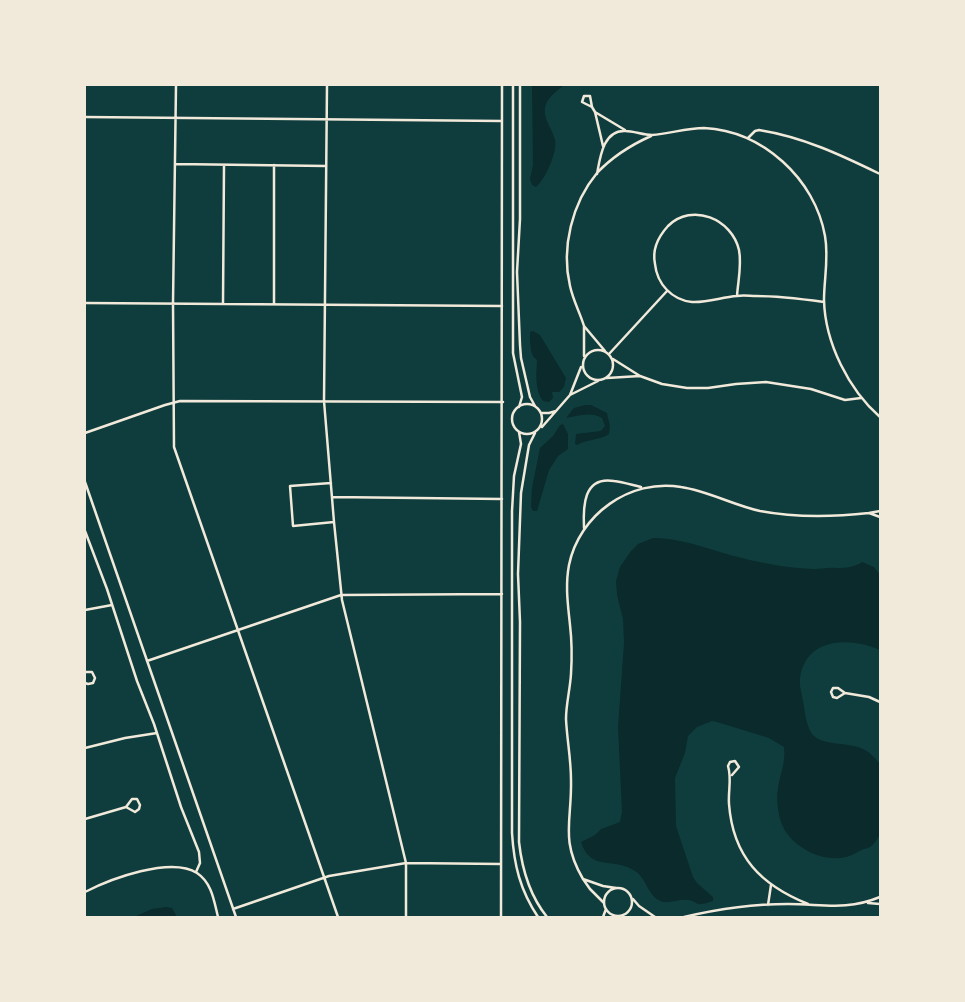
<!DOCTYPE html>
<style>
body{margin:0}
#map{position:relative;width:965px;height:1002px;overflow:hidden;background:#0f3d3e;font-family:"Fira Sans Condensed",sans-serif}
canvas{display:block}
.frame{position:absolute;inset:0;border:86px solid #f1e9da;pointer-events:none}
</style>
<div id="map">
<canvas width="965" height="1002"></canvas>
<div class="frame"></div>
</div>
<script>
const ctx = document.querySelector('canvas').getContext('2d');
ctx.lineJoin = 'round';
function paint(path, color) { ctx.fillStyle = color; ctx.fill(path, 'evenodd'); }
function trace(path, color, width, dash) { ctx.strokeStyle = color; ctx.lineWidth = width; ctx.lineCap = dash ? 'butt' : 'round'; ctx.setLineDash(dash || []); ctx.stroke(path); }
paint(new Path2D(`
 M532,85H564C558,90 551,95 547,102C540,116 552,127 555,140C558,151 545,180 536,187L532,185L530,179L533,165Z
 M533,331L540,335L566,378L564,387L559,392H552L553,398L549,402L543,401C535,391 536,374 537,362C537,358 535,359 533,356C530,350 530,339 530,332Z
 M585,405H591L607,413L610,426L609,434C601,440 588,439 577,445L575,444L576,434L601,431L605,426L602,418C591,411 577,416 566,418L574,408Z
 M563,424L568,434V449L558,456L549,470L537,511H533L531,507L532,488L540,448L553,436L560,425Z
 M653,538C684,538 712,551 742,558C765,564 790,568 814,569C821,569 829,567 837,568C844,568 856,567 862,562L874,567L880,575V650C850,637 806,637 800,678C799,686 802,694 803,701C805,712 806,725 812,734C821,746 849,742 863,749C870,752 875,758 880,764C880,776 882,829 879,836C869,853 868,845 856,853C831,868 790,849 781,822C778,813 776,798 778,788C780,774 786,762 784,747L769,738L717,722L712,721L697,727L688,736L685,753L675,778L676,826L693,877L697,883L713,897V901C709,902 702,905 698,904C694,902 692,900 687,900C680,899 671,903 664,902C648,899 647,878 635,871C615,857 590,872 581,842L595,835L601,829L620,822L622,812L618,727L624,643L623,619L617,595L616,581L620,567L631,551L638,544Z
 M166,907L172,908L177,917H134L152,909Z`), '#0a2a2b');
trace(new Path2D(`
 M176,85L173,303L174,447L338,917
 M327,85L324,401L334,522L342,600L406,863V917
 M513,85V353L522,397L519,407
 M520,85V219L517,272L520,345L521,358L530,397L535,406
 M592,107L590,96H584L582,102L592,107L595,112
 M85,117L502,121
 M748,138L755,131L759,130C803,137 841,155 880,174
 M603,146L595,112L625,130
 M175,164L326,166
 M597,174C600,158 603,130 625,131C634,131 643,135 652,135C669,134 686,128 704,128C763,131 815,179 825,236C829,258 824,279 824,300C825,343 849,390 880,417
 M737,296C738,281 742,265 739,250C732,219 692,202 668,226C658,237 652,250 655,264C657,284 672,300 692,302C707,303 722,297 737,296C743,295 750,296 756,296C779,296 802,299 824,302
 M85,303L502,306
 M223,303L224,165
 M274,304V165
 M584,326C580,313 573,300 570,286C561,248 572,203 597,173C612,157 631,145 651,136
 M583 365a15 15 0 1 1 30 0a15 15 0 1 1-30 0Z
 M609,354L667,291
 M584,356V326L605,351
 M581,367L570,395L598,381
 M640,376L662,384L687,388H708L736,384L766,382L811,389L845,400L861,398
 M607,378L640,376L613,359
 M512 419a15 15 0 1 1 30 0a15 15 0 1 1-30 0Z
 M556,411L570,395
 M541,413H549L556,411L542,427
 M519,432L521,444L514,476L512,511V833C514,865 520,890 538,917
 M85,433L165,405L180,401L503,402
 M535,433L529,445L521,493L518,574L520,622L519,842C522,869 530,896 547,917
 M85,482L236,917
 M331,483L290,486L293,526L334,522
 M332,497L502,499
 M880,511L869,513L880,517
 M584,528C583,507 583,476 614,481C623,482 632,485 641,487
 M85,531L107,589L137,681L154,724L181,807L199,852L200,863L196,872
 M85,610L112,605
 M147,661L341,595L502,594
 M85,672H92L95,678L93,683L88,684L85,683
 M845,693L837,698L833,697L831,692L833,688H838L845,693L869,697L880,702
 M85,748L125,738L157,733
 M732,775L739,767L735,761L730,762L728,766C732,779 728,791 729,804C733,857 761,885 808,904
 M85,819L126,807L135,812L139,809L140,805L137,799H132L126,807
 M583,879C560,840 572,821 571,780C571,759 567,740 566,719C566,704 570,690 571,674C572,658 572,642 570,625C568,605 565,586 569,565C579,515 630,478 681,487C708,491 733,505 760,511C797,518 833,517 869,513
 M604 902a14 14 0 1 1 28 0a14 14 0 1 1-28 0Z
 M85,892C110,879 171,856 197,873C212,883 214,901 218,917
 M633,899L639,906L655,917
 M604,903L590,889L583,879L603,886L616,888
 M868,903L880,904
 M768,905L771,885
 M233,909L329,876L406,863L501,864
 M501,917L502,85
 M603,917L606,909
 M684,917C718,909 753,904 788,904C823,904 846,911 880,897`), '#f1e9da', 2.5);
</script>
